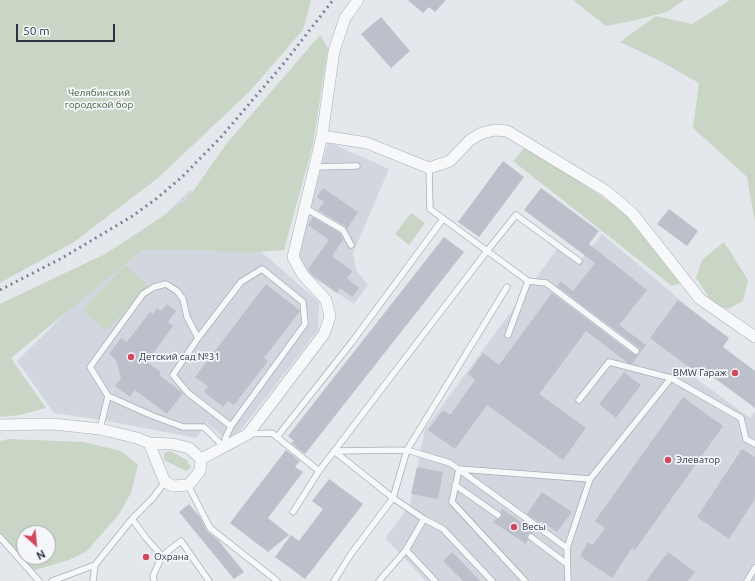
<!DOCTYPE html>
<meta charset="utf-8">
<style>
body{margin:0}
#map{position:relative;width:755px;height:581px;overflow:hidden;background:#e4e7ec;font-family:Ubuntu,sans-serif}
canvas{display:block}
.north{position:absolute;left:16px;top:525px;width:40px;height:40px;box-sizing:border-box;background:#f4f6f9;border:1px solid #a4a8b1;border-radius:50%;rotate:153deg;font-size:11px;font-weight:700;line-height:16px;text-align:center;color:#2b3445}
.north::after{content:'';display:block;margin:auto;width:14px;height:18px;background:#d1495b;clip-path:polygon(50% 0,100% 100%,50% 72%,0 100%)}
.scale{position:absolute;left:16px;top:24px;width:99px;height:18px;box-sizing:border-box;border:2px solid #2b3445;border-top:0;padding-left:5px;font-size:12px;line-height:14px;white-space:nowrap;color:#2b3445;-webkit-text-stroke:3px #f4f6f9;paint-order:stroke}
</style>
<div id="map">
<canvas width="755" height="581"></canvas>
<div class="north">N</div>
<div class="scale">50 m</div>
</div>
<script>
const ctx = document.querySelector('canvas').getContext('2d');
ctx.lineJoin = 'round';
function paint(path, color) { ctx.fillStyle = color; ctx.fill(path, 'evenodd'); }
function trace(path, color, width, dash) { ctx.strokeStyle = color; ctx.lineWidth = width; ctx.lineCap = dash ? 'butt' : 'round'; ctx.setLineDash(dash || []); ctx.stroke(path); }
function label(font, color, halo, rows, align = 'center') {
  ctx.font = font + ' Ubuntu,sans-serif'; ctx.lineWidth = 3.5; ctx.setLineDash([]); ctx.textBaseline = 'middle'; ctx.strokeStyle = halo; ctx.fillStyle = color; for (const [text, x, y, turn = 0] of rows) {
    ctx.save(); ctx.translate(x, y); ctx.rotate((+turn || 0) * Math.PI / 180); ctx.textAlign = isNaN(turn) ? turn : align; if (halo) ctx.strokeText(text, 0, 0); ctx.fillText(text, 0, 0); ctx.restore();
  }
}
paint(new Path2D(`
 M328,142L389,169L353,253L356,270L368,285L354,304L303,271L297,256Z
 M190,190L319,302L318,330L233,440L225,439L206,422L204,427L196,438L102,420L54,413L17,361Z
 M602,234L724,337L694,377L750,418L755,411V581H426L385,538L410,505L425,429L560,245L581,260Z`), '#d2d6de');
paint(new Path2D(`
 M0,0H311L303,30L250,91L158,178L74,242L0,283Z
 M573,0H684L667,12L632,21L606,26Z
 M730,0H755V222L747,177L693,128L699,83L660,61L620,42L656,16L692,24Z
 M320,35L328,48L313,144L284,250L244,253L203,250H142L11,358L46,408L20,415L0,417V304L107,253L187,200L227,143Z
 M526,146L623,211L680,283L672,286L513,161Z
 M411,213L425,223L409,245L395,234Z
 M724,242L748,280L743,301L728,309L713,303L696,278L702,260Z
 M125,265L148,286L106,331L83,310Z
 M9,439L83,442L121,451L138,465L131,493L119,514L87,551L69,560L29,572L0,543V441ZM24,533H48V557H24Z
 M170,451L187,460L191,468L186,471L164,460V453Z`), '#c9d6c5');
paint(new Path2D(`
 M408,0H446L435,12L429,7L423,13Z
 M381,17L410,51L391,68L361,34Z
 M503,161L524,177L479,237L458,222Z
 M323,188L358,212L347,229L345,226L318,210L324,202L317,197Z
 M541,188L599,231L589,244L647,290L619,325L646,345L632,364L628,363L586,331L539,394L586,428L563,460L487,405L455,449L428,430L443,410L450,415L475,380L468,374L483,353L499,365L552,293L633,354L637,355L640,352L639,348L557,286L561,281L573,291L595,263L524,210Z
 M669,209L698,231L687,246L657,224Z
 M313,217L340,233L343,240L332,256L352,271L347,278L359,288L352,297L340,288L337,293L312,275L308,269L329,240L308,225Z
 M444,237L464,252L305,454L291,443L294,441L288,436Z
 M266,284L299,310L300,311L264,358L268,361L234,405L228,401L223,407L204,392L208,386L195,377Z
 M678,300L729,338L723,347L755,371V408L705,371L701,376L650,338Z
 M167,304L176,311L168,322L173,326L147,362L161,372L159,375L183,393L167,414L135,390L130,397L115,386L121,378L116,360L109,354L121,338L127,342L150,312L153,314L157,308L161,311Z
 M624,372L641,385L616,418L599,404Z
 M683,397L723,426L635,550L632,548L612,578L580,556L588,542L593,545L605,528L595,521Z
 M742,449L755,457V499L729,539L697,517Z
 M286,450L300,461L295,467L303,472L268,518L289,535L268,552L230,523Z
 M417,467L443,472L438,499L411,494Z
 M329,479L363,504L305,579L275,557L291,535L299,541L323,509L312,501Z
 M542,492L572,512L557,532L541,521L540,523L527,514Z
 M189,504L200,517L207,531L218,540L244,572L234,579L179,512Z
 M502,509L521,522L522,520L535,530L533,533H530L527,535V538L528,540L526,544L493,522L496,519H499L502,517V514L500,512Z
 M452,552L480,581H463L443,561Z
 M668,552L695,572L688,581H646Z`), '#bbc0ca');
const service = new Path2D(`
 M315,167L357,166
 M429,168L430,209L528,281L546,283L636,351
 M305,208L343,230L351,245
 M508,335L528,281
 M198,338L241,282L262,269L303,302L305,324L231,426L225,439L224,447
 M579,400L609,362L671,378
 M100,429L108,396
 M248,434L272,433L319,471
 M277,437L352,342L443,219
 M224,447L204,427H183L153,416L108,396L90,367L143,294L154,287L166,284L177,291L183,299L187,317L198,338L173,375L188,393L231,426
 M334,451L407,450L450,463L567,548
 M334,451L393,498L424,519L443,529L492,581
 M188,485L210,528L277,581
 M455,485L498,515
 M293,512L319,471L487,251L516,215L579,261
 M132,519L146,538L162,556
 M0,537L39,581
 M531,537L567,564
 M406,550L435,581
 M52,581L95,565
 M93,581L95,565L132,519L152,499L165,482
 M154,581L153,576L162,556L181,541L209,581
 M334,581L351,554L393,498L407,450L507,287
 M379,581L406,550L424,519
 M525,581L452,502L459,469L590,479
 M568,581L567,548L590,479L671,378L741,418L746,439L755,444
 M747,581L755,568`);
const minor = new Path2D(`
 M322,136L367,143L429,168L450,161L470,140L482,133L495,130L507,131L606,191L632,213L700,299L755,337
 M0,425L53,424L100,429L137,438L149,443L173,444L189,448L201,459L200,471L191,482L188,485L173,486L165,482L149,443
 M201,459L248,434L324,334L330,317L326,300L303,275L293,257L322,136L334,51L345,18L358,0`);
trace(service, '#a9aeb7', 7);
trace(minor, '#a9aeb7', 12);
trace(service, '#f7f8fa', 5.5);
trace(minor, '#f7f8fa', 11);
trace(new Path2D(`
 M0,290L62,258L131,217L156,199L182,177L221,137L285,62L333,0`), '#7d8696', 3, [2, 4]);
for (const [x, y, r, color] of [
 [131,357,4,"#d1495b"],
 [735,373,4,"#d1495b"],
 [668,460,4,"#d1495b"],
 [514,527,4,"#d1495b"],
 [146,557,4,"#d1495b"]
]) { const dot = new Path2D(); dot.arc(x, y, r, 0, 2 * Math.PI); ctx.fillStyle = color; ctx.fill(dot); trace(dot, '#f4f6f9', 1.5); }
label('10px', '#3f6138', '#f4f6f9', [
 ["Челябинский",99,93],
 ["городской бор",99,105]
]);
label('10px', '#2b3445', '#f4f6f9', [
 ["Детский сад №31",139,357],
 ["BMW Гараж",727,373,"right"],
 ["Элеватор",676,460],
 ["Весы",522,527],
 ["Охрана",154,557]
], 'left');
</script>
